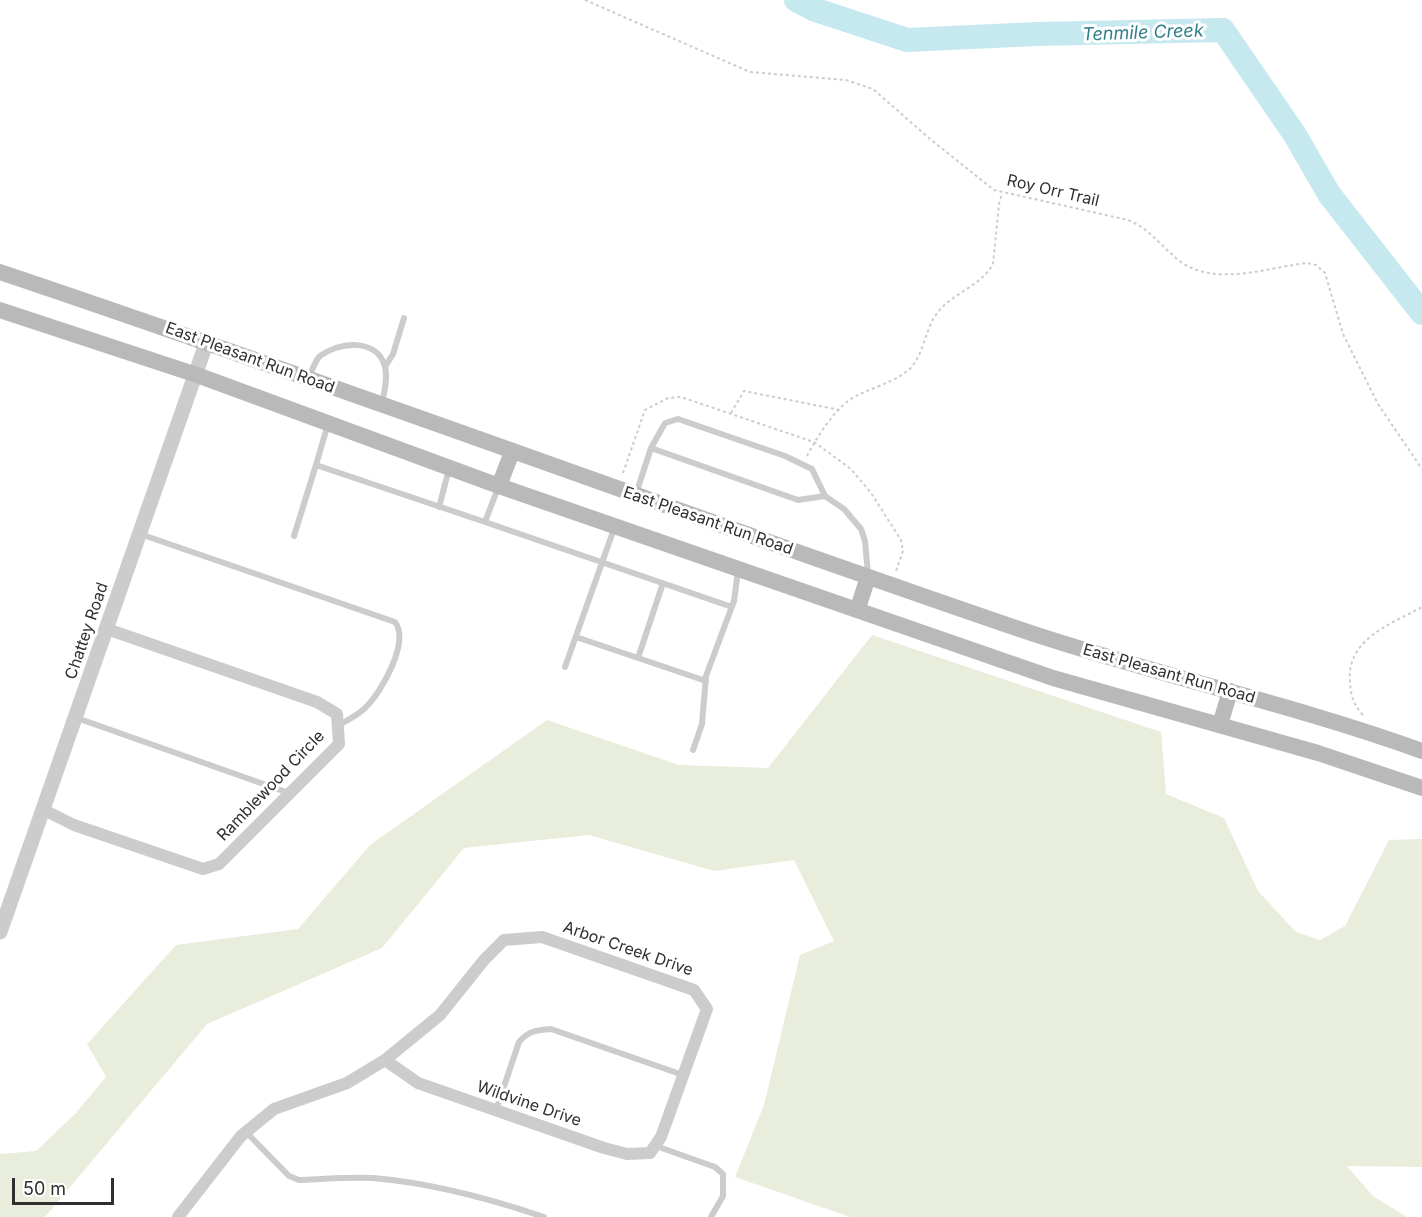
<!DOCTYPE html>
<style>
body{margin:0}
#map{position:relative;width:1422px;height:1217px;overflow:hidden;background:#fff;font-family:Inter,sans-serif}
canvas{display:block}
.scale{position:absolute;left:12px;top:1178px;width:102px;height:27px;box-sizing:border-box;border:3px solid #2f2f2f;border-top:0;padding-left:8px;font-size:18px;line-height:21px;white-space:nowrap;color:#2f2f2f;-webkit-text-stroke:4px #fff;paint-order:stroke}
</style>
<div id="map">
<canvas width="1422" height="1217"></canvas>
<div class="scale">50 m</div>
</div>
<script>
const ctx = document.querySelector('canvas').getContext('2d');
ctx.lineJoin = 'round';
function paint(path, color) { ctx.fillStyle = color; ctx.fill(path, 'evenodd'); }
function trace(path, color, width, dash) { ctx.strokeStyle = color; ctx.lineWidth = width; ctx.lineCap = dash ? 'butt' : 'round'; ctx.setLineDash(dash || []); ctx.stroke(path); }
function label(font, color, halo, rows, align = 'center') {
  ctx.font = font + ' Inter,sans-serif'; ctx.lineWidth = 6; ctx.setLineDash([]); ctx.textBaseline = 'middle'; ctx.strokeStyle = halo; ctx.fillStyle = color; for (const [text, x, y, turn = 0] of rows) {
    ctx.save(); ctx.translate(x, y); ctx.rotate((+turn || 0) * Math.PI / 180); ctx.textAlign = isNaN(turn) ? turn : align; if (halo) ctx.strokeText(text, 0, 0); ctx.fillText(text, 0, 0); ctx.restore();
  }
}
paint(new Path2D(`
 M872,635L1161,732L1166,794L1224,818L1258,891L1296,932L1320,940L1345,926L1389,840L1422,839V1167L1347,1166L1373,1196L1407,1217H850L735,1177L764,1105L800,955L834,941L794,860L714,871L589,835L464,848L382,948L207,1024L45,1217H0V1154L36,1151L75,1114L106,1077L87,1044L176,945L298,929L370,845L547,720L679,765L768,768Z`), '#e9eddb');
trace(new Path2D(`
 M796,0L813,9L907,40L1037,34L1223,30L1295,135L1329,194L1422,313`), '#c6e9ef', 24);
trace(new Path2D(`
 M585,0L750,72L846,80L873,89L930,139L994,190L1128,220C1151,229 1162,248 1181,262C1217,287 1269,267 1307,263L1316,265L1325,273L1343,334L1378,404L1422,469
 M731,413L744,391L840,410
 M807,456C817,437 836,406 856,396C872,388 891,383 906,372C924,359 924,329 938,312C954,292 980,287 993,264L999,204L1002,194
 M623,473L645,410L668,398L681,397L814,442L851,469L871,493L901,540L903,551L896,571
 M1363,715C1353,704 1351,696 1350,682C1346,639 1391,624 1422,607`), '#ccc', 2, [3, 3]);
trace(new Path2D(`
 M385,367L393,354L404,318
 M309,378C312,371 314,363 319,357C338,341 378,338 385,367C388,379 384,393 382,404
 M328,424L316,465L485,522L498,488
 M651,448L798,500L825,496
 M636,494L651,448L665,423L678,419L785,456L812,469L825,496L844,509L861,529L865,541L868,574
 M439,507L449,469
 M485,522L732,607
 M140,534L395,622C410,642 382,691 366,707C359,715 347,720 339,725
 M294,536L316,465
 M576,637L706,681
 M638,658L663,583
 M565,667L615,526
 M77,718L289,793
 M693,750L702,724L706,676L734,601L738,571
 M496,1110L519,1042C528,1031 537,1030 551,1029L683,1075
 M246,1132L289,1176L299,1180C323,1179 349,1177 373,1178C432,1183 488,1198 544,1217
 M656,1146L715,1167L723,1174V1196L711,1217`), '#ccc', 6);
trace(new Path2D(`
 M44,810L74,825L203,869L219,864L339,744L337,714L317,702L107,629
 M178,1217L241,1136L274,1109L347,1083L385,1060L440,1015L484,960L504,940L542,937L694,990L707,1009L661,1137L650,1153L627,1154L604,1148L418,1083L385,1060`), '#ccc', 12);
trace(new Path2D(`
 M0,932L207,341`), '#ccc', 15);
trace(new Path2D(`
 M0,272C343,387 682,514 1025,631C1156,675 1292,704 1422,751
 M0,310L197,375L499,486L1053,678L1318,753L1422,788
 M499,486L512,452
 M858,608L868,577
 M1220,725L1230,691`), '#b9b9b9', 16);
label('16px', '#2f2f2f', '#fff', [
 ["Roy Orr Trail",1053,191,13],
 ["East Pleasant Run Road",250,358,20],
 ["East Pleasant Run Road",708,521,19],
 ["Chattey Road",87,631,-71],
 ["East Pleasant Run Road",1169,674,16],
 ["Ramblewood Circle",271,786,-46],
 ["Arbor Creek Drive",628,949,19],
 ["Wildvine Drive",529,1104,19]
]);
label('italic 18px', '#317e8b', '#fff', [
 ["Tenmile Creek",1143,33,-2]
]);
</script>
